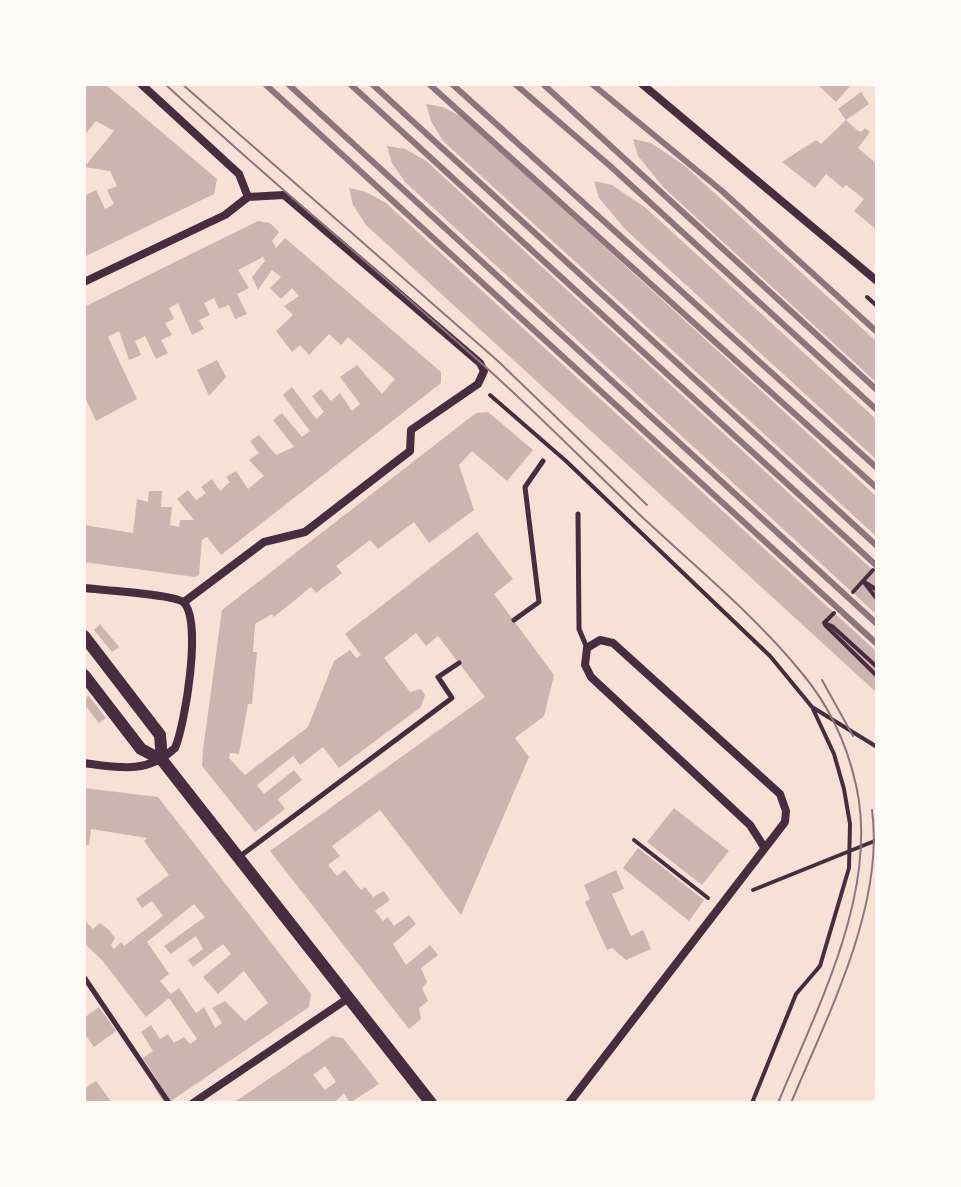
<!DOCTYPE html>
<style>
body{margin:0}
#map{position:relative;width:961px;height:1187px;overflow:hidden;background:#f7e1d7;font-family:"DejaVu Sans",sans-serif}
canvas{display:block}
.frame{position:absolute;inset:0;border:86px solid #fffaf5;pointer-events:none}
</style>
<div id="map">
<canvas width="961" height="1187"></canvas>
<div class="frame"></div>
</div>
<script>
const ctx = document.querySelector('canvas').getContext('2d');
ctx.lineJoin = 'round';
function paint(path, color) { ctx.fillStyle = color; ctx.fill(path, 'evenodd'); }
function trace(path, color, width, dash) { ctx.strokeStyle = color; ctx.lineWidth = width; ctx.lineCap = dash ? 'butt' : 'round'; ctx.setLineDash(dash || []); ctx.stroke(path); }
paint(new Path2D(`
 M84,84H105L217,179L214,194L84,257V196L96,190L105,209L114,204L107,190L117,186L110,171L84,167L114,131L96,121L84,136Z
 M817,84H852L836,102Z
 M861,92L869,104L846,120L857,130L861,132L865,128L870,132L858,148L877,164V230L854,211L864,199L846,185L843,188L826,174L815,188L782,162L816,140L821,144L846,120L838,109Z
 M426,104L443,107L464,118L877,497V537L443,141L431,121Z
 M633,139L651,143L685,166L877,342V383L664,188L638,156Z
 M387,146L405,149L425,160L877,574V615L405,182L392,163Z
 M594,181L612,185L646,208L877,420V460L626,230L599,198Z
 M349,188L366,192L386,203L877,652V693L366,225L353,205Z
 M258,221L270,223L279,232L272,241L276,248L285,238L441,372V383L221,555L207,537L202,540L199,575L195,577L84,562V525L133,533L137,499L148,502L149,491H162L161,507H172L170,525L179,527L180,520H194L177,499L188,490L196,500L206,493L201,487L212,479L220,491L230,482L226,477L236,471L248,489L264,476L249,460L259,453L250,441L259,435L276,455L294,447L273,420L282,413L302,437L310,431L283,395L292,387L316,419L324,412L312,396L321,389L331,401L340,393L352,411L360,404L340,377L357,365L382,394L395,379L348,337L341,345L329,334L309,355L300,345L292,352L276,331L293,315L284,306L299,296L292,288L281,299L270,288L281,277L272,270L258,290L252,277L265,261L263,257L238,270L249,288L237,294L247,314L235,319L229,305L219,309L214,298L204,303L210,315L199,320L204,329L192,335L178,303L169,308L174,319L165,323L172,335L161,340L168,353L156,359L145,336L135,341L141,355L129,360L119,331L108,337L137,399L96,421L84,395V307Z
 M217,360L226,377L209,396L197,370Z
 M488,412L533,450L507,481L472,451L459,465L474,510L429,543L414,522L378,549L370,540L336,566L342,573L316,593L311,587L274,617L272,614L255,624L253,652H257L252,704H248L239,754L230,753L229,758L245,775L308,727L334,661L350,650L356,658L361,655L345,634L477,532L513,579L494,594L554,675L544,716L515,738L529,757L461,915L380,810L332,846L340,856L328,865L337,876L345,870L361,890L365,887L373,897L384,891L390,900L375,911L383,921L388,917L394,926L409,915L416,924L393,944L406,965L430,945L438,955L421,968L427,982L422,988L428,1001L419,1008L421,1019L409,1029L270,851L485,697L438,636L426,646L416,633L384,658L410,692L421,689L425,695L421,707L339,768L323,747L300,765L293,756L257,785L264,794L294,770L302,780L278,799L285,809L255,832L202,766L203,750L222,610L476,413Z
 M100,624L119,647L112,652L94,630Z
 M88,695L106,718L99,723L84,704Z
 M84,788L158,797L311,994L309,1007L168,1103H164L154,1087L159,1083L143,1058L153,1051L141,1032L151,1025L160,1039L168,1034L174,1043L184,1037L190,1044L197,1039L169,998L146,1017L102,960L84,943V920L93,929L100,923L109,930L115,938L111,945L114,949L121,942L124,946L163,916L152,901L142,908L136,899L169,875L144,841L147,838L91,829L89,845H84ZM194,904L205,917L164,946L171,954L196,936L203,949L188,960L193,967L223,944L231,954L203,977L218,994L244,971L268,1003L245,1021L225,1001L212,1008L222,1023L215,1028L204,1007L196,1013L179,988L171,994L160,981L169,974L147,942Z
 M674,808L729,851L702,885L647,842Z
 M638,848L704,900L689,921L623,868Z
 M616,870L624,889L612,894L631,936L643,930L651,949L626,960L612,948L607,950L585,902L590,899L584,885Z
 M99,1007L116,1031L94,1047L84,1033V1018Z
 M332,1036L343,1038L379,1084L350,1103L344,1093L334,1103H233ZM325,1066L336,1082L325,1090L313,1075Z
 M96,1081L112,1103H84V1089Z`), '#ccb4b1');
trace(new Path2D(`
 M867,297L877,306
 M490,395L566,461L770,656L812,707L877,747
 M873,570L863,581L877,590
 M853,592L863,581L877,599
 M834,613L824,623L832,626L877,667
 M825,625L877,676
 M634,840L708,898
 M753,890L877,840
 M752,1103L796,994L820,966L849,868L850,824L844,789L834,754L813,709`), '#4a2c40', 4);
trace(new Path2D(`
 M578,514L579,629L587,648
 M514,620L539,602L525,487L543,461
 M239,857L452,698L438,677L459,663
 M84,977L169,1103`), '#4a2c40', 5);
trace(new Path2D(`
 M141,84L239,174L248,197
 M642,84L877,281
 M84,282L225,215L248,197
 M84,588C101,590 173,594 183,602C203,618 185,725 175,748C147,774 120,768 84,763
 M184,602L264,542L305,532L410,451L411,430L478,384L484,371L480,363L284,195L248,197
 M193,1103L350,997
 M569,1103L785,822L786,811L780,794L613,643L600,640L587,648L585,665L591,677L750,825L764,847`), '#4a2c40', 8);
trace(new Path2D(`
 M84,636L160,735L162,760
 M84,675L141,749L162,760L431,1103`), '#4a2c40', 12);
trace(new Path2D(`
 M165,84C271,182 382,274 490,371C541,417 589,466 639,514C693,565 754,614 801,672C828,704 847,744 856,785C880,890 817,1008 778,1103
 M182,84L499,362L647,505
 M822,680L853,736
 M791,1103C827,1016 885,906 872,810`), '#8f747c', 2);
trace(new Path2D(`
 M265,84L877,644
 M288,84L877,624
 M350,84L877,566
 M372,84L877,546
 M429,84L877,488
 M452,84L877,468
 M515,84L609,165L877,410
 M543,84L877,390
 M592,84L722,191L877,332`), '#8f747c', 6);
</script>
